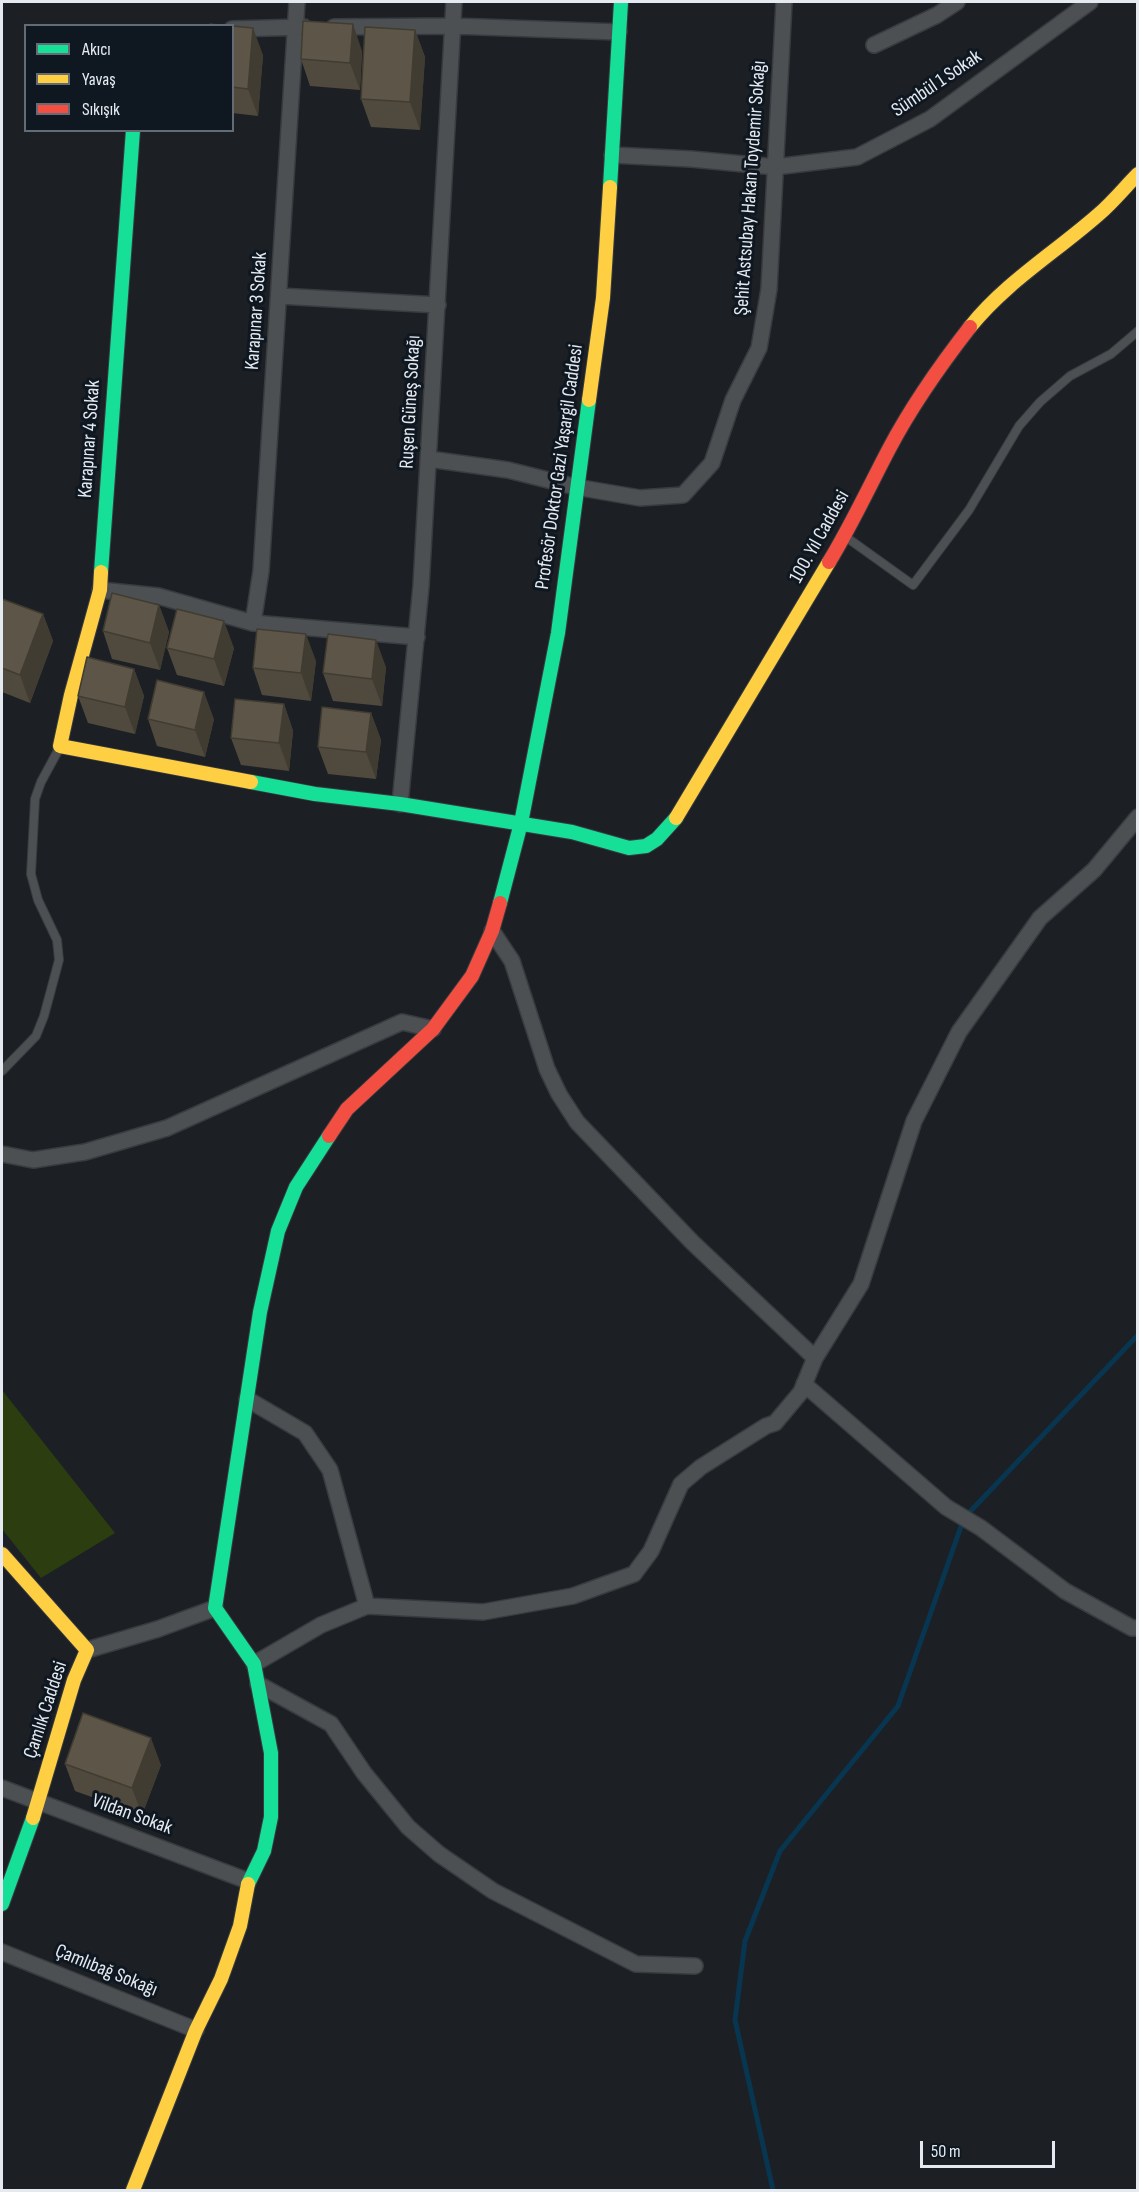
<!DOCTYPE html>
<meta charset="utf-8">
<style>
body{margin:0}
#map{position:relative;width:1139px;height:2192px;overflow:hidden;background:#1c2025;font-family:"Sofia Sans Condensed",sans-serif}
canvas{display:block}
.frame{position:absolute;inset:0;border:3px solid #e5eaf1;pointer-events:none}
.legend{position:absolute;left:24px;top:24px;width:210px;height:108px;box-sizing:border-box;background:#0f1720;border:2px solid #656b74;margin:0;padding:8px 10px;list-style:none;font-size:18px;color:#e5eaf1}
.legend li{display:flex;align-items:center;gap:12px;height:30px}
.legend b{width:30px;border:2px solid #656b74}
.scale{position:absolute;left:920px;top:2141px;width:135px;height:27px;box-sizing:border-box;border:3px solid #e5eaf1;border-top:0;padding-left:8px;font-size:18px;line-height:21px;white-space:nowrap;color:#e5eaf1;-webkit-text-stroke:4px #0f1720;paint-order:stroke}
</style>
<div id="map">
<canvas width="1139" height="2192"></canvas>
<div class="frame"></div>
<ul class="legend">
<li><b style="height:8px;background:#16e098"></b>Akıcı</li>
<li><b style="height:8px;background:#ffcf43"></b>Yavaş</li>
<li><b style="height:8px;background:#f24e42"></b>Sıkışık</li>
</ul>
<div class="scale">50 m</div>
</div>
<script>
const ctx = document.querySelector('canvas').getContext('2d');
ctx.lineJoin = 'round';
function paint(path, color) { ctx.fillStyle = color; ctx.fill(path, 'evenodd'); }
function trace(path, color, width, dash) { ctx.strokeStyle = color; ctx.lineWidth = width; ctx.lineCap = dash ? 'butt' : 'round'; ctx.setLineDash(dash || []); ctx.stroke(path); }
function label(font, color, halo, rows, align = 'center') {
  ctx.font = font + ' "Sofia Sans Condensed",sans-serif'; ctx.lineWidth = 6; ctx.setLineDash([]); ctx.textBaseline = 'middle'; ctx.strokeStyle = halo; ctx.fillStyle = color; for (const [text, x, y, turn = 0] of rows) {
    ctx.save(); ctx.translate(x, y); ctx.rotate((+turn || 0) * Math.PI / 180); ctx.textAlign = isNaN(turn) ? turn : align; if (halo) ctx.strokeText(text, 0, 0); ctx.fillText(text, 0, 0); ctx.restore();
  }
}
paint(new Path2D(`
 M2,1390L115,1533L41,1578L2,1529Z`), '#2c3d10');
trace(new Path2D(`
 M773,2190L735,2020L745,1941L780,1851L898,1706L964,1518L1138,1335`), '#083650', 5);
const lane = new Path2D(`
 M846,537L913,585L969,510L1019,426L1040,402L1070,376L1111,354L1138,331
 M2,1071L36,1036L44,1016L59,960L57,940L38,900L31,874L35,799L41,782L60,747`);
const street = new Path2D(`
 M334,27L453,26L619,32
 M232,29L304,27
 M874,45L937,15L957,2
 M612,155L691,159L775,167L857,157L930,119L1090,2
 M279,296L438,305
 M429,459L508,470L576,487L640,498L683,495L712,463L733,400L759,348L769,289L784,2
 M100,590L158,596L253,623L417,637
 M253,623L261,571L297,2
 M400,804L421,586L454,2
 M492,931L512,961L547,1069L559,1094L577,1122L692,1242L815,1358
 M2,1154L33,1160L85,1152L167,1128L402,1022L433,1029
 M804,1384L946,1507L981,1528L1065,1591L1132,1628H1138
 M247,1399L305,1433L330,1470L367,1606
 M87,1650L158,1629L215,1608
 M254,1664L321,1625L367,1606L483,1612L573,1596L634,1574L651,1551L681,1484L701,1467L766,1426L775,1423L801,1392L815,1358L861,1284L914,1121L959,1032L1040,918L1094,870L1138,817
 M258,1684L331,1724L364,1773L408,1827L439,1854L493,1891L636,1964L695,1966
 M2,1788L248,1881
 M2,1952L196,2030`);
const fast = new Path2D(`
 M610,187L621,2
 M101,572L133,130
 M251,782L315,794L400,804L572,832L629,848L646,846L657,839L676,818
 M500,903L521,823L558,633L589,400
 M248,1884L264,1851L271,1817V1753L254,1664L215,1608L260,1312L278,1231L296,1187L329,1136
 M2,1904L33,1818`);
const slow = new Path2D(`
 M970,327C1006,282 1056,252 1099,214C1113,202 1125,187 1138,174
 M589,400L603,298L610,187
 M101,572L100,590L71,695L60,746L251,782
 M676,818L829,562
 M2,1554L87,1650L74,1680L33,1818
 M133,2190L196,2030L221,1979L240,1926L248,1884`);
const jam = new Path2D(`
 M829,562C851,526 869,487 889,449C910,409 942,363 970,327
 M329,1136L347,1109L433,1029L472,976L492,931L500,903`);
trace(lane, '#383b3f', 10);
trace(street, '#383b3f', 18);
trace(fast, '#383b3f', 16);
trace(slow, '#383b3f', 16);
trace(jam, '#383b3f', 16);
trace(lane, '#4d5053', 8);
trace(street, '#4d5053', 15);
trace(fast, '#16e098', 14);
trace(slow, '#ffcf43', 14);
trace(jam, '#f24e42', 14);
paint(new Path2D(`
 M232,26L263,55L258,116L232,113Z
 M415,30L425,57L420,130L371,127L361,99Z
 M362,51L360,90L310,86L301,59Z
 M2,602L43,614L53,641L30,703L2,692Z
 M159,605L169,632L160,670L112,659L103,631Z
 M167,648H234L224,686L177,675Z
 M316,661L311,701L262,695L253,668Z
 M386,667L382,706L333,701L323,673Z
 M134,669L144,696L135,734L88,723L78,696Z
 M284,704L293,731L289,771L241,765L231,738Z
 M371,713L381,740L376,779L328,774L318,747Z
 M148,719H214L205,757L157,746Z
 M65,1764L161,1765L142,1815L75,1791Z`), '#50493d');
paint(new Path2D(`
 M353,24L362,51L360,90L350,63Z
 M253,28L263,55L258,116L248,89Z
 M415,30L425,57L420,130L410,102Z
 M159,605L169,632L160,670L150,643Z
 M43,614L53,641L30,703L20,675Z
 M224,621L234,648L224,686L214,659Z
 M306,634L316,661L311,701L301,673Z
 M376,640L386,667L382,706L372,679Z
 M134,669L144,696L135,734L125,707Z
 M204,692L214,719L205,757L195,730Z
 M284,704L293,731L289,771L279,743Z
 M371,713L381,740L376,779L366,752Z
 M151,1738L161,1765L142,1815L132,1788Z`), '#413c32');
const building = new Path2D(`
 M303,21L353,24L350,63L301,59Z
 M210,24L226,26H209Z
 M232,26L253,28L248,89L232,87Z
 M365,27L415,30L410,102L361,99Z
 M112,593L159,605L150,643L103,631Z
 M2,599L43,614L20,675L2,668Z
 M177,609L224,621L214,659L167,648Z
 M257,629L306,634L301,673L253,668Z
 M328,634L376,640L372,679L323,673Z
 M87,657L134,669L125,707L78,696Z
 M157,680L204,692L195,730L148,719Z
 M235,699L284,704L279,743L231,738Z
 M322,707L371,713L366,752L318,747Z
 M83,1713L151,1738L132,1788L65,1764Z`);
paint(building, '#5d5547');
trace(building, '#413c32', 1.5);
label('20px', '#e5eaf1', '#0f1720', [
 ["Sümbül 1 Sokak",937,84,-34],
 ["Şehit Astsubay Hakan Toydemir Sokağı",751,188,-86],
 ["Karapınar 3 Sokak",257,311,-86],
 ["Ruşen Güneş Sokağı",411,402,-87],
 ["Karapınar 4 Sokak",90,439,-86],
 ["Profesör Doktor Gazi Yaşargil Caddesi",560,467,-82],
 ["100. Yıl Caddesi",820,537,-61],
 ["Çamlık Caddesi",46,1710,-72],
 ["Vildan Sokak",132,1815,20],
 ["Çamlıbağ Sokağı",106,1971,22]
]);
</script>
